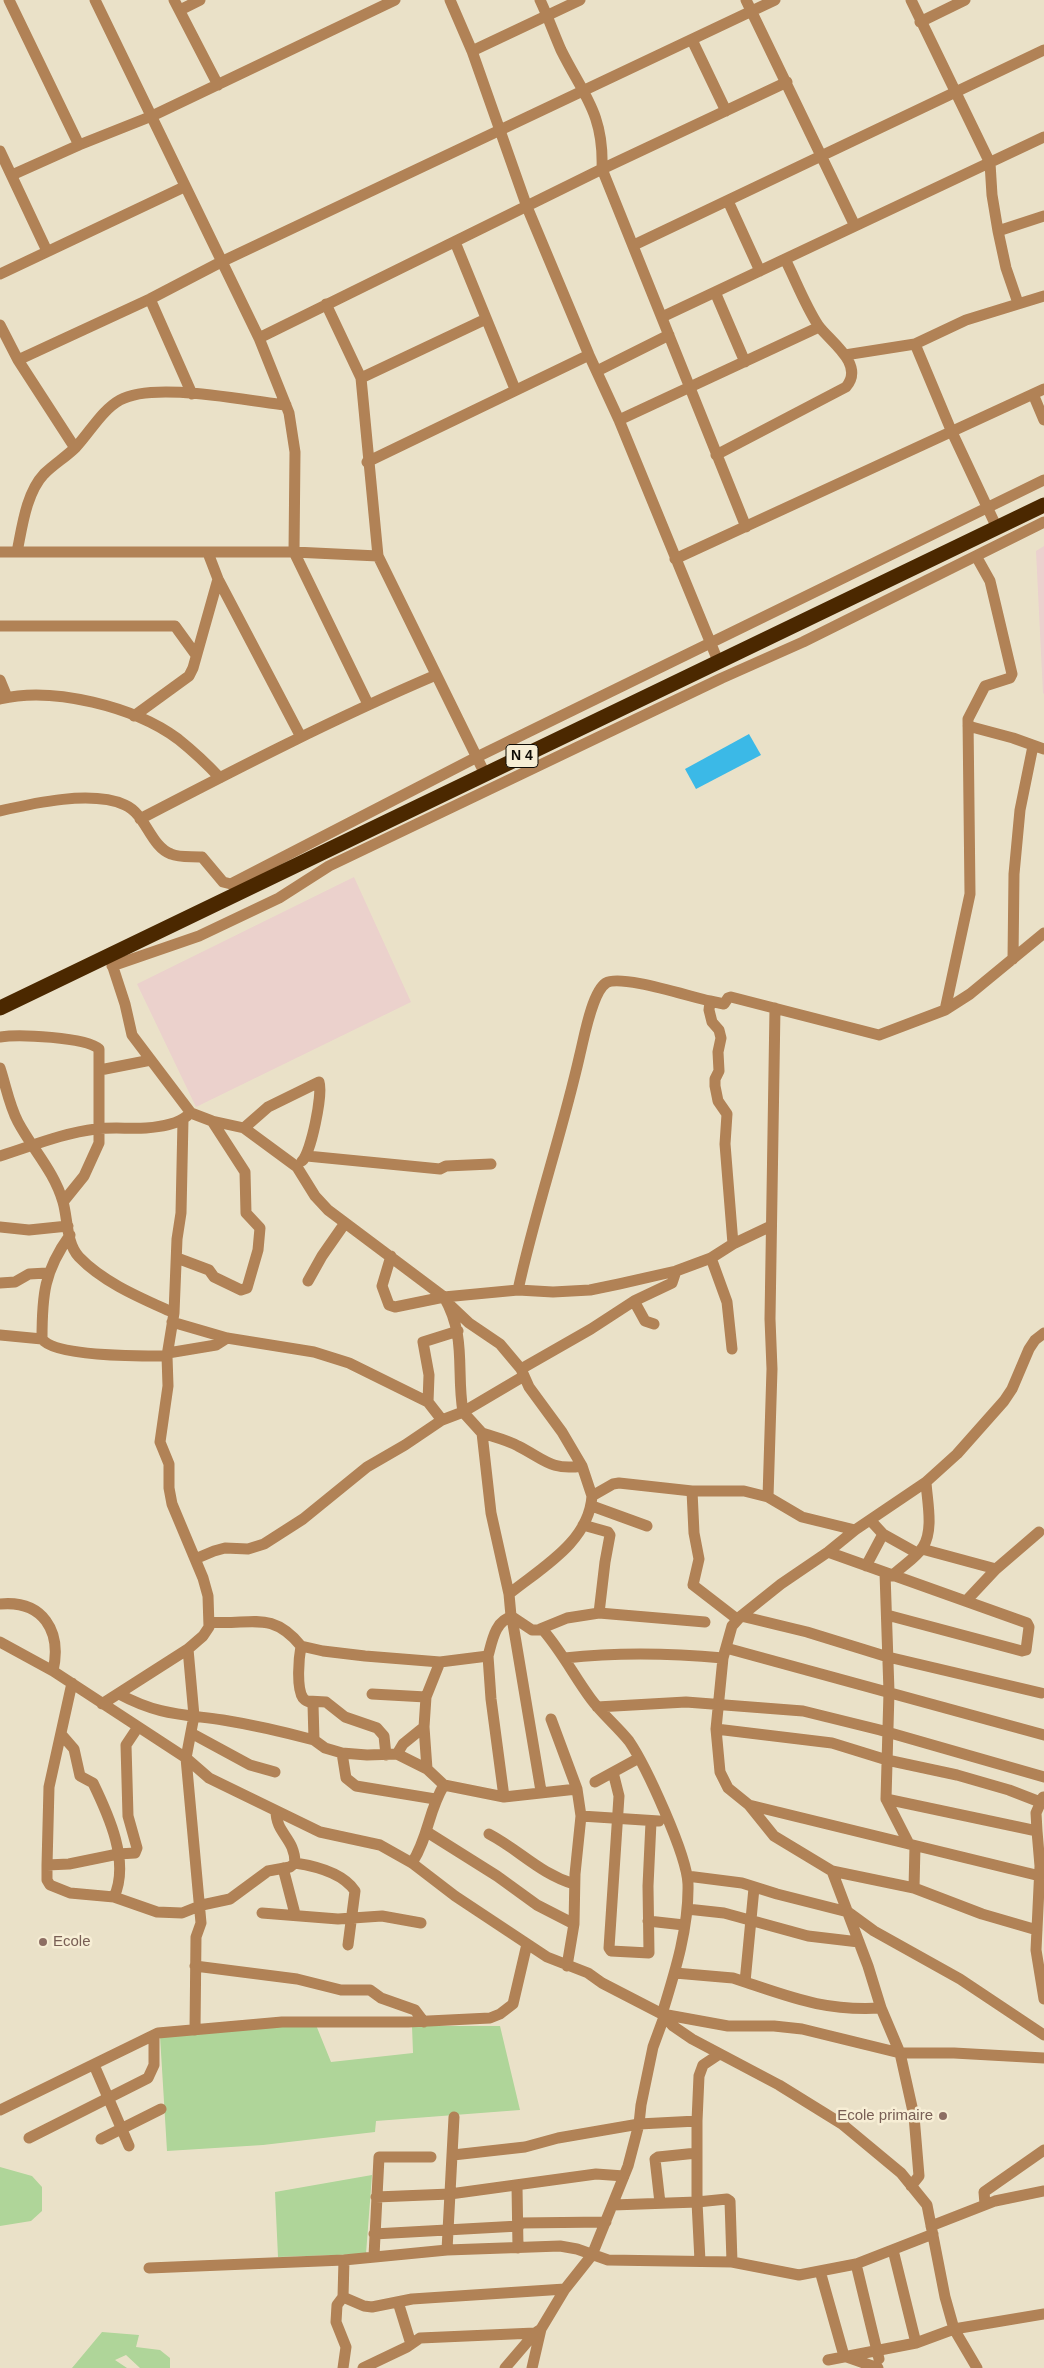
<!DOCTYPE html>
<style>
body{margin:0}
canvas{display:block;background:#eae1c8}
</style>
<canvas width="1044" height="2368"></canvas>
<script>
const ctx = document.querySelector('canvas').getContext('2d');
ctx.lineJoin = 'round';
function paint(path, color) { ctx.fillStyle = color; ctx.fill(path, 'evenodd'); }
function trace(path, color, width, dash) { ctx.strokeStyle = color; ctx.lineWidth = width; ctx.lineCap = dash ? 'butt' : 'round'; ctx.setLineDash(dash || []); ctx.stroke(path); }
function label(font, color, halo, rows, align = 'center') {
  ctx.font = font + ' Arial,sans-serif'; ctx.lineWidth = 5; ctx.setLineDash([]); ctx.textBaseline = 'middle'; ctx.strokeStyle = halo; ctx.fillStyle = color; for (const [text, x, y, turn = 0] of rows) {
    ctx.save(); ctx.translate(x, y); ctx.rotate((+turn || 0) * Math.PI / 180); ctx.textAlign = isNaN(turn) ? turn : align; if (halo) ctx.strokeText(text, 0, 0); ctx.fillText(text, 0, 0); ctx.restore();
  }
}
paint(new Path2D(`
 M1044,546V693L1043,694L1036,551Z`), '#ebd1ce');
paint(new Path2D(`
 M354,877L411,1002L196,1107L137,984Z`), '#ebd1cc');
paint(new Path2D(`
 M280,2025H316L331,2062L413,2053L412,2026H500L520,2110L376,2121L375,2132L263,2145L167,2151L160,2036Z
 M0,2167L32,2176L42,2187V2211L31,2221L0,2226Z
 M372,2175L366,2254L278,2257L275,2192Z
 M102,2332L139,2335L136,2347L160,2350L170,2358V2368H140L126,2355L115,2360L127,2368H72Z`), '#afd599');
paint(new Path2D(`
 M749,734L761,755L696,789L685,769Z`), '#3bb9e7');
trace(new Path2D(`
 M9,0L79,145
 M95,0L259,338L289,413L295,452L294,552L368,704
 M174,0L218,85
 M450,0L472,51L527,207L589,355L619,420L718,661
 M540,0C548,17 554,34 561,50C584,96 604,114 602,169L746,527
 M746,0L855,226
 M911,0L990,163L992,195L998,231L1006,268L1018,303
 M180,10L200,0
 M920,22L965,0
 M692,40L726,111
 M472,51L580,0
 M0,151L47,251
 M12,175L79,145L152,116L395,0
 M728,201L760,271
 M998,231L1044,216
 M455,242L515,389
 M634,245L1044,50
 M0,274L184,187
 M715,292L745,362
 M150,299L192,394
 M326,304L361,378L378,556L485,774
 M662,317L1044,137
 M0,325L18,360L75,448
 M259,338L602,169L787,82
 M915,344L951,430L997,528
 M845,355L915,344L966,320L1044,296
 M18,360L150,299L221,262L775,0
 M597,371L669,335
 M361,378L486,319
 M1033,394L1044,420
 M619,420L819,327
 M716,455L846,387C866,364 828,340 818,325C805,305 796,281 785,259
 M367,462L589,355
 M0,552H294L378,556
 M17,552C22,528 26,493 44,474C54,464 66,457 76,447C90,432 102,410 120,400C154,381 246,401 286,405
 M208,553L218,579L301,737
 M675,559L1044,389
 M0,626H175L196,655
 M0,680L7,697
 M0,699C53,686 135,707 178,739C193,751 207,764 220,778
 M134,716L189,676L193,668L218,579
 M968,726L1013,738L1044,749
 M0,811C34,803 92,790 125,805C146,814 150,846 171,854C180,858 192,856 202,857L223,882L231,884L477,757L1044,480
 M140,819C238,768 335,718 436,675
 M109,955L125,1004L132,1035L191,1113L212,1121L244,1128L297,1167L315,1196L328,1210L444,1297C467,1337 456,1371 463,1412L482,1433L491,1513L509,1594L511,1616L532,1630H543C562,1652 574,1676 591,1699C602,1714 617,1726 629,1741C646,1766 687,1855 688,1884C689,1928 675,1972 662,2014
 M1013,959L1014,874L1020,810L1033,746
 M112,966L199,936L279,898L329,866L722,678L803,642L1044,522
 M710,1001L724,1004L728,998L731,997L879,1035L945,1010L970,994L1044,933
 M945,1010L970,894L968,719L985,686L1010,678L1012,674L990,581L976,556
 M0,1037C18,1034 86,1037 99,1049V1143L84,1176L63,1202
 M0,1068C6,1086 9,1105 18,1122C33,1150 54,1171 63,1202C68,1219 66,1243 79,1257C104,1283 141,1298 174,1313
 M100,1070L151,1060
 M244,1128L268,1107L319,1082C323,1094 311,1153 302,1161
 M0,1156C32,1146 63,1133 96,1129C112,1127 130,1129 146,1128C160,1127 176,1125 187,1116
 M307,1156L440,1169L446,1166L491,1164
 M0,1227L29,1230L68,1226
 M391,1256L382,1286L389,1305L395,1307L444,1297L518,1290L553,1292L590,1290L619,1284L676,1271L711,1258L733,1244L771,1226
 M177,1258L209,1270L214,1277L241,1290L247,1288L258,1250L260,1228L246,1213L245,1172L212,1121
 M711,1258L727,1302L732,1349
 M308,1281L322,1256L345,1223
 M0,1283L15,1282L29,1274L47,1273
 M518,1290C535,1211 562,1134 580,1054C584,1038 592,992 606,983C621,974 690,997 710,1001L709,1010L712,1022L719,1030L721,1038L718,1052L719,1071L715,1079V1086L718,1101L727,1114L725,1144L733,1244
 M634,1301L645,1321L654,1324
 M451,1306L469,1323L500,1344L521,1369L529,1387L562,1432L582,1466L592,1496
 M172,1322L227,1338L314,1352L349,1363L428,1402L442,1420
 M0,1335L42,1339C55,1357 144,1356 167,1356
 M42,1339C42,1295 44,1271 70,1235
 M168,1353L216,1345L227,1338
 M521,1369L591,1329L634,1301L672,1283L676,1271
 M428,1402L429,1375L423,1342L458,1331
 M482,1433C494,1437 507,1440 518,1446C544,1459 551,1471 582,1466
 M692,1491L694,1533L699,1559L693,1585L737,1619
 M768,1497L772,1369L770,1319L775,1008
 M592,1506L647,1526
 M583,1525L608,1532L610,1535L605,1562L599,1613
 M883,1534L917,1553
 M922,1549L996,1569
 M828,1552L1027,1623L1029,1627L1026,1650L1022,1651L887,1615
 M195,1559L214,1551L225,1548L248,1549L264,1544L303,1519L367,1467L405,1445L442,1420L463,1412L524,1376
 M866,1566L883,1534L871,1521
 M885,1573L889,1692L886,1799L1037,1831L1040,1866L1036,1950L1044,1999
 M892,1576C901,1567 916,1558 923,1547C934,1530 927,1501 926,1482
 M509,1594C541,1568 589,1542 592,1496L613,1484L619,1483L692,1491H744L768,1497L802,1517L855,1530
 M966,1601L996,1569L1039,1532
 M0,1604C43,1600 62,1631 53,1671
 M741,1616L807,1632L888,1657L1041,1693
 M512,1618L541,1791
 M209,1622C250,1626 271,1609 301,1646C299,1657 296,1688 303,1698C305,1701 310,1702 313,1704L314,1740L325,1748L342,1753L367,1755L397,1754L427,1769L444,1785L504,1797L577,1789
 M540,1629L567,1618L599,1613L705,1622
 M0,1642L53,1671L186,1758L209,1778L320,1832L380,1845L412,1863L455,1896L547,1957L588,1973L602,1983L662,2014L728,2026H774L802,2029L900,2053H954L1044,2058
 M301,1646L323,1651L365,1656L440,1662L488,1656C492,1642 495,1620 512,1617
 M726,1648L1044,1735
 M188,1649L194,1716L186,1758L201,1923L196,1937L195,2030
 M488,1656L491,1699L504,1797
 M565,1658C618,1652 670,1653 723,1658
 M72,1683L49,1787L47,1865V1880L50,1885L70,1893L114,1897L157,1912L182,1913L202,1905L230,1899L268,1871L290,1867L295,1863C315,1866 343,1873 355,1891L348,1945
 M119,1694C158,1715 181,1714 223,1720C254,1725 284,1732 314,1740
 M372,1694L426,1697
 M308,1701L326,1702L345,1717L377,1728L384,1736L386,1755
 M102,1704L188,1649L203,1636L209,1627L208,1596L203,1578L172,1504L169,1488V1464L160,1442L168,1386L167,1356L174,1313L177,1239L181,1213L183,1120
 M597,1707L686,1702L803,1711L880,1730L1044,1777
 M551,1719L577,1789L581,1816L575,1874L574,1924L567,1966
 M716,1729L832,1743L887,1760L957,1775L1009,1790L1040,1802
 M191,1733L250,1765L275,1772
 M61,1734L74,1749L80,1776L93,1783C109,1816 130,1862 114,1897
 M342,1753L346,1778L356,1786L435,1799
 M397,1754L403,1744L424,1727
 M427,1769L424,1727L426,1697L440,1662
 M613,1772L619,1796L609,1948L611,1951L649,1953L648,1886L651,1822
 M595,1782L639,1758
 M886,1799L909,1844
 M749,1805L1040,1876
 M276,1811C276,1834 295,1838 295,1863
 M581,1816L659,1821
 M1037,1831L1036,1813L1043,1797
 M427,1832L497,1876L537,1905L574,1924
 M489,1834C521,1851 539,1873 574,1884
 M412,1863C429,1836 428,1811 444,1785
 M47,1865L69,1864L118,1854L135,1853L137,1848L128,1816L126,1745L138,1727
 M283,1868L295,1914
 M832,1871L914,1888L982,1914L1037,1930
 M687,1876L742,1883L777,1894L848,1912L874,1931L960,1979L1044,2035
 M754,1888L745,1982C796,1999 826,2011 881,2008
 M914,1888L915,1846
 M687,1909L724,1913L808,1936L859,1942
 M262,1913L338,1919L382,1916L421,1923
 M648,1921L684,1925
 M195,1966L297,1979L341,1990H370L381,1998L415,2010L424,2022
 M675,1973L733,1978L745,1982
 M662,2014L673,2026L692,2039L779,2085L842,2124L901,2173L927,2205L945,2297L954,2329L977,2368
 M94,2065L129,2146
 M0,2110L158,2033L282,2022H408L490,2018L500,2014L513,2004L527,1944
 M29,2138L148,2078L154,2065V2035
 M101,2139L161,2109
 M453,2155L525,2147L558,2138L639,2124L697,2121
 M517,2186L518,2248
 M911,2186L919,2176L914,2116L900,2053L881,2008L868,1966L832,1871L774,1836L749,1805L728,1788L720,1772L716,1729L723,1658L732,1626L741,1616L781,1584L828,1552L855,1530L926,1482L957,1454L1004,1401L1012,1389L1029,1349L1035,1340L1044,1333
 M376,2197L450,2194L596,2174L624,2176
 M660,2203L655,2159L658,2157L697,2153
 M985,2204L984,2192L1044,2150
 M613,2205L697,2202V2121L699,2076L703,2065L718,2055
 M519,2223L606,2222
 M931,2226L995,2201L1044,2191
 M374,2234L519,2226
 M447,2250L454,2117
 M893,2250L916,2343
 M374,2256L379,2157H431
 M344,2260L343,2297L364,2306L372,2307L412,2299L565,2289
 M700,2261L697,2202L727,2199L730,2201L732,2262
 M856,2264L879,2359
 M149,2268L344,2260L447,2250L560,2246L577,2249L608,2260L732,2262L799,2275L856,2264L933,2234
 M820,2271L844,2356L878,2368
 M343,2297L337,2305L336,2322L346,2347L343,2368
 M398,2302L411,2344
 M828,2360L916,2343L954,2329L1044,2314
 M363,2368L407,2347L420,2338L535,2333L541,2329
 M505,2368L535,2333
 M532,2368L541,2329L565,2289L592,2255L628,2166L639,2124L641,2105L653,2047L664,2017`), '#b18256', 11);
trace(new Path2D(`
 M0,1008L1044,505`), '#4b2800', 15);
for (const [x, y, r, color] of [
 [43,1942,5,"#8d6e63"],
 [943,2116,5,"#8d6e63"]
]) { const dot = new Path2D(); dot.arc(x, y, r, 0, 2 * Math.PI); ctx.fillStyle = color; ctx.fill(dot); trace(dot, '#f7eed5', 2); }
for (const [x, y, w] of [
 [522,756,32]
]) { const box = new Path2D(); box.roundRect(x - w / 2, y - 11.5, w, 23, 4); ctx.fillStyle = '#f7eed5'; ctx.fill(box); trace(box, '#0f0c05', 1); }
label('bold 14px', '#0f0c05', null, [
 ["N 4",522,756]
]);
label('15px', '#785e54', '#f7eed5', [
 ["Ecole",53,1942],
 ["Ecole primaire",933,2116,"right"]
], 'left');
</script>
